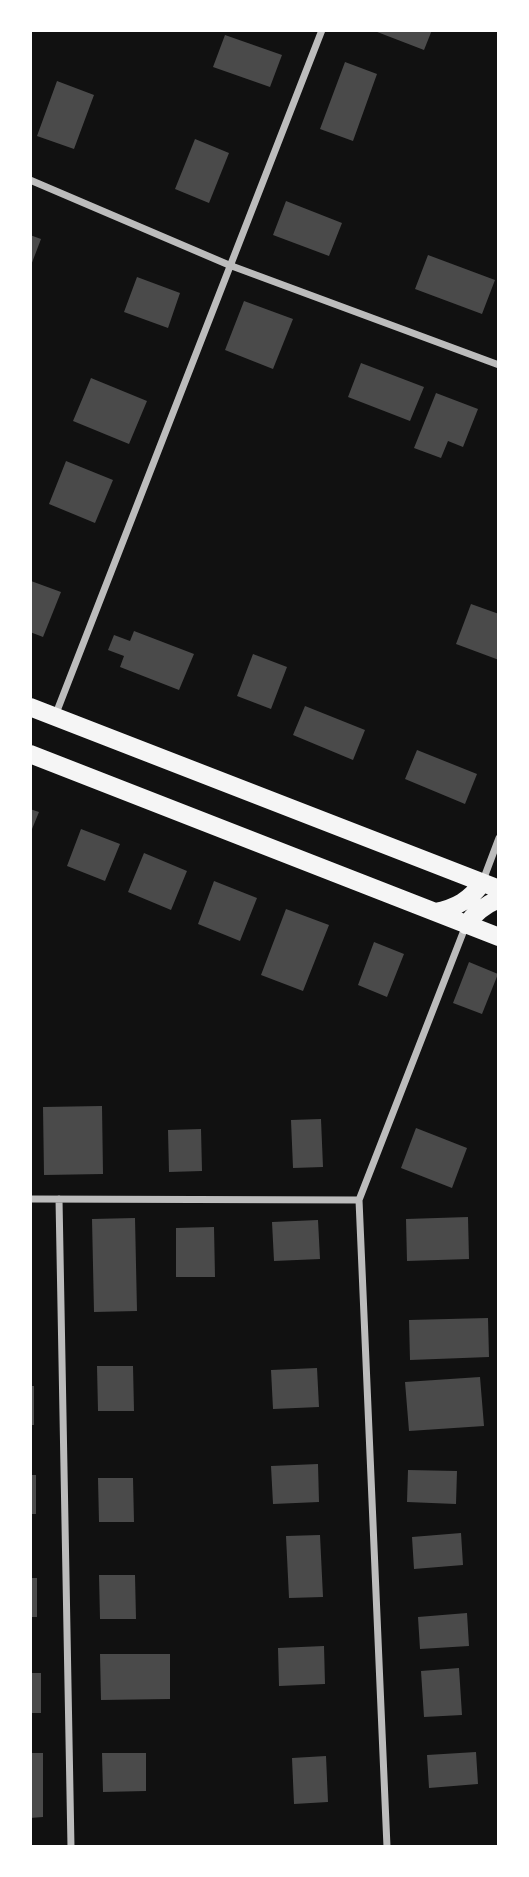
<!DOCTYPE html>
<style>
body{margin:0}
#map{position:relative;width:529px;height:1877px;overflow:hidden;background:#111;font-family:Commissioner,sans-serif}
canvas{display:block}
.frame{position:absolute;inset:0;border:32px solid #fff;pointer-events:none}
</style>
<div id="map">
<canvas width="529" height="1877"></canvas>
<div class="frame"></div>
</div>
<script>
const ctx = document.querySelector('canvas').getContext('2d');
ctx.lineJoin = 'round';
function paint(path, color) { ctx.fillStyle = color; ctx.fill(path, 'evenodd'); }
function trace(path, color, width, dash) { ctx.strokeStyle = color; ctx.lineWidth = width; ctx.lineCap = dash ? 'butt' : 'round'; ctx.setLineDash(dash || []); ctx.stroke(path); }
paint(new Path2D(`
 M372,30H432L424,50Z
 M225,35L282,55L270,87L213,67Z
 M345,62L377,74L353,141L320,129Z
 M57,81L94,95L74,149L37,136Z
 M195,139L229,153L209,203L175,189Z
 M286,201L342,223L329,256L273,235Z
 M30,235L41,239L30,268Z
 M428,255L495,280L482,314L415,289Z
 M137,277L180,293L168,328L124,312Z
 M244,301L293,319L273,369L225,350Z
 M361,363L424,387L410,421L348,397Z
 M91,378L147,401L129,444L73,421Z
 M436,393L478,409L463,447L448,441L441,458L414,448Z
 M66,461L113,480L95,523L49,504Z
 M31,581L61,592L43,637L30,632Z
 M471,604L499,614V660L456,644Z
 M134,631L194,654L179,690L120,667L124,656L108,650L114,635L130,641Z
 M253,654L287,667L271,709L237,696Z
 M305,706L365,730L353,760L293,735Z
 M417,750L477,774L465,804L405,779Z
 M30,809L39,812L30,834Z
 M81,829L120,844L105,881L67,866Z
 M144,853L187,871L171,910L128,892Z
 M214,881L257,898L240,941L198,924Z
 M286,909L329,925L303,991L261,975Z
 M374,942L404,954L387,997L358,985Z
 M469,962L498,974L482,1014L453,1003Z
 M102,1106L103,1174L44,1175L43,1107Z
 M321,1119L323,1167L293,1168L291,1120Z
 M416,1128L467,1148L452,1188L401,1168Z
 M201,1129L202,1171L169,1172L168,1130Z
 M468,1217L469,1259L407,1261L406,1219Z
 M135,1218L137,1311L94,1312L92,1219Z
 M318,1220L320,1259L274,1261L272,1222Z
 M214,1227L215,1277H176V1228Z
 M488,1318L489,1357L410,1360L409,1320Z
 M97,1366H133L134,1411H98Z
 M317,1368L319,1407L273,1409L271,1370Z
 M480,1377L484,1426L409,1431L405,1382Z
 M30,1386H34V1425H30Z
 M318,1464L319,1502L273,1504L271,1466Z
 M408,1470L457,1471L456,1504L407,1502Z
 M30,1475H36V1514H30Z
 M98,1478H133L134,1522H99Z
 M461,1533L463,1565L414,1569L412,1537Z
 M320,1535L323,1597L289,1598L286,1536Z
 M99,1575H135L136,1619H100Z
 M30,1578H37V1617H30Z
 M467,1613L469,1646L420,1649L418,1617Z
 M324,1646L325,1684L279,1686L278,1648Z
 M100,1654H170V1699L101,1700Z
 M459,1668L462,1715L424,1717L421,1671Z
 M30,1673H41V1713H30Z
 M476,1752L478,1784L429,1788L427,1755Z
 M30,1753H43V1817L30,1818Z
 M102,1753H146V1791L103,1792Z
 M326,1756L328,1802L294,1804L292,1758Z`), '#4a4a4a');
trace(new Path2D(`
 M30,180L229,265L499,365
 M55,716L322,30
 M482,883L499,838
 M30,1199L359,1200
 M59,1199L71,1847
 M387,1847L359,1200L466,925`), '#bcbcbc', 7);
trace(new Path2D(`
 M30,707L499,889
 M30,754L499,937
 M435,912C456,908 470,900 482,883
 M466,925C475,912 485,905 499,899`), '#f5f5f5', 18);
</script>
